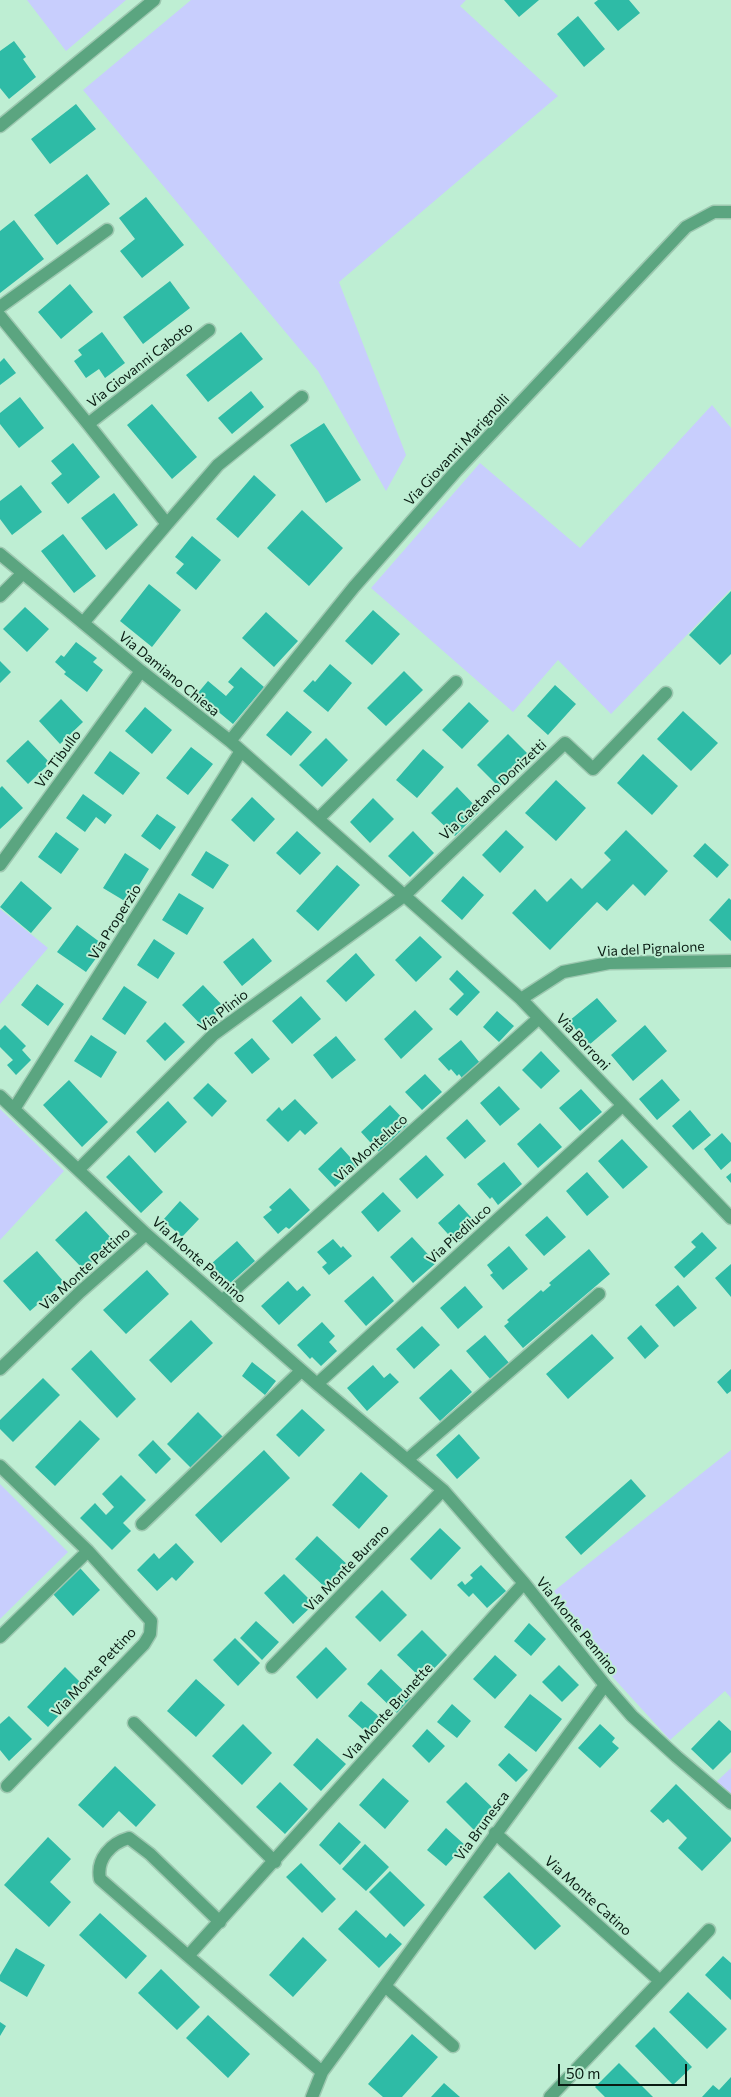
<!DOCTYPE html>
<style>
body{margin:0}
#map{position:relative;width:731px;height:2097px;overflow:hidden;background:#beeed3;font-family:Commissioner,sans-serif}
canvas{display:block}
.scale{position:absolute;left:558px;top:2064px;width:129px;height:22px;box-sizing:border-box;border:2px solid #091b12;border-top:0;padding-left:6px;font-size:15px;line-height:18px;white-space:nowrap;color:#091b12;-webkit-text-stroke:4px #beeed3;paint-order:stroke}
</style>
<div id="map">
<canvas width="731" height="2097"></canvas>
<div class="scale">50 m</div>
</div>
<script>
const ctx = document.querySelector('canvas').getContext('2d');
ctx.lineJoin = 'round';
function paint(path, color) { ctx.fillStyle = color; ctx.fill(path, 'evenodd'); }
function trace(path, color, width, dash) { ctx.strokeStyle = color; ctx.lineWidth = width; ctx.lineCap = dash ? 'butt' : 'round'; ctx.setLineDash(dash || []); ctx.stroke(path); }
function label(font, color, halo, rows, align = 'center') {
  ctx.font = font + ' Commissioner,sans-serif'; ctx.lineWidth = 4; ctx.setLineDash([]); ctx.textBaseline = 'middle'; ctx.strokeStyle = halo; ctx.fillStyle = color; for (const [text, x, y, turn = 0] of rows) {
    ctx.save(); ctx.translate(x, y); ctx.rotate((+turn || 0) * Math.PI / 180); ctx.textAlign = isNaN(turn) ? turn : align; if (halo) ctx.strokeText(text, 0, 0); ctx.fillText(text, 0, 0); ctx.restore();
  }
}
paint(new Path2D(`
 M27,0H126L66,51Z
 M191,0H466L460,6L558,96L339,282L406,455L386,491L318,371L83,90Z
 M712,405L731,428V589L611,714L558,660L513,712L371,588L480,463L580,548Z
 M0,909L48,948L0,1004Z
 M0,1109L64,1171L0,1240Z
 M731,1450V1698L725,1691L670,1740L609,1673L554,1591Z
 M0,1484L68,1552L0,1619Z
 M731,1768V1796L715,1783Z`), '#c8cefd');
paint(new Path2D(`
 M504,0H539L519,17Z
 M598,0H629L640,13L618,31L594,3Z
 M578,16L605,49L584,67L557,34Z
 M14,41L26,57L23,59L36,77L9,99L0,88V51Z
 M76,104L96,129L50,164L31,139Z
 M87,174L110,204L57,245L34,215Z
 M146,197L184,245L142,278L120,251L135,239L119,218Z
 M14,220L44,259L0,293V231Z
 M170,281L190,308L143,344L123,317Z
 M70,284L93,312L61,339L38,312Z
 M102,332L125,363L105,378L99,369L86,378L74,361L82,355L78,350Z
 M241,332L263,359L208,402L186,375Z
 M4,358L16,373L0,385V362Z
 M251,391L264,407L232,434L218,418Z
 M20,397L44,428L19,448L0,424V413Z
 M152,404L197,457L172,479L127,425Z
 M324,423L361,480L326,503L290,445Z
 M73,443L100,477L68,504L51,483L62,474L51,461Z
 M254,475L276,495L238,538L216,519Z
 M21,485L42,512L12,535L0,519V501Z
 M114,493L138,525L106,550L81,518Z
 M302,510L343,548L309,586L267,548Z
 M63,534L96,576L74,593L41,551Z
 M192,536L221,560L196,590L176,573L184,564L175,557Z
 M149,584L181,610L152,647L120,621Z
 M731,591V654L720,665L689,635Z
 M25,607L49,629L27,652L3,629Z
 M373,610L400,634L372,665L345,641Z
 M266,612L298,641L274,667L242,638Z
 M76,642L97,658L93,662L103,670L87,692L64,674L66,672L55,662L61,655L64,657Z
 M0,661L11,672L0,683Z
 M330,664L352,683L328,712L303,691L313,680L315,682Z
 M241,667L264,687L233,724L197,694L208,681L226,696L234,687L228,682Z
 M404,671L423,690L386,726L367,708Z
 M555,685L576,704L548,735L527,716Z
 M61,699L83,722L60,744L39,721Z
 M469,702L489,721L462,749L442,730Z
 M145,707L172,730L152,754L125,731Z
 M287,711L312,732L291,756L266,735Z
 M683,711L718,743L691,771L657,739Z
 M508,734L530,756L499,787L477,765Z
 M326,738L348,760L322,787L299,765Z
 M28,740L50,763L28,784L6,761Z
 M191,747L213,764L188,795L166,778Z
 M423,749L444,767L417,798L396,780Z
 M110,751L140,773L123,795L94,773Z
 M643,754L678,786L652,815L617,783Z
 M556,780L586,808L556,841L525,813Z
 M2,786L23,808L0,829V788Z
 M457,787L480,811L455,836L431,813Z
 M83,794L112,815L105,824L96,817L85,832L66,818Z
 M252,797L275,819L254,842L231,820Z
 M373,798L394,819L370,843L350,822Z
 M157,814L176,827L160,850L141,836Z
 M506,830L524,847L500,873L482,855Z
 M626,830L668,871L645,896L633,884L607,911L597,902L550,950L512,913L535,889L547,902L571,878L582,889L611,860L604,853Z
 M297,831L321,853L300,875L276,853Z
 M413,831L434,853L410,877L388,856Z
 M56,832L79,849L61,874L38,857Z
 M705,843L729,865L717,878L693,856Z
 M206,851L229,865L213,889L191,875Z
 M125,853L149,869L128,903L103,888Z
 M337,865L360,885L318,931L296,911Z
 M463,876L484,895L462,920L441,901Z
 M21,881L52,908L31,933L0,907Z
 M179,893L204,908L187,935L162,920Z
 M729,898L731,900V941L709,920Z
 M77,925L105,946L86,972L57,952Z
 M420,936L442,957L416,982L395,960Z
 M253,938L272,961L242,986L223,962Z
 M154,939L175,953L158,979L137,965Z
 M356,953L375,975L346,1002L326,981Z
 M457,970L480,992L457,1016L449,1009L464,994L449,979Z
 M37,984L64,1004L48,1026L21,1005Z
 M203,985L224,1007L203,1027L182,1005Z
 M124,986L147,1002L125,1035L102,1019Z
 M301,996L321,1019L292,1044L272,1021Z
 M597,998L617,1021L589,1045L569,1021Z
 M415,1010L433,1029L401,1059L384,1039Z
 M497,1011L514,1026L499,1042L483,1027Z
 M165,1022L185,1042L165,1061L146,1041Z
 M5,1025L26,1046L22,1050L31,1060L16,1075L7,1065L13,1060L0,1047V1030Z
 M645,1025L667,1051L633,1081L611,1055Z
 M91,1035L117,1052L101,1078L74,1061Z
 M336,1036L356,1060L332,1079L313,1055Z
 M252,1038L270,1059L252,1074L234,1053Z
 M461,1040L480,1063L462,1078L459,1074L457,1076L451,1069L449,1071L438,1059Z
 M541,1051L560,1071L541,1089L522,1070Z
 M425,1074L442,1092L422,1110L405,1092Z
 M662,1079L680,1100L657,1120L639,1099Z
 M69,1080L108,1122L82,1147L43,1105Z
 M208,1083L227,1101L212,1117L193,1098Z
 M499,1086L520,1109L500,1126L480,1103Z
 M581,1089L602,1112L580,1131L559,1108Z
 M295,1099L318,1123L305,1135L300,1130L288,1142L266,1120L279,1107L282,1111Z
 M168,1101L187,1122L155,1153L136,1132Z
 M390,1105L408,1124L379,1152L361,1132Z
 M690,1110L711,1135L693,1150L672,1126Z
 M467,1119L486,1141L465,1159L446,1138Z
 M540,1123L562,1147L538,1168L517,1144Z
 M722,1133L731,1143V1161L721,1170L704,1149Z
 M622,1139L648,1167L623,1189L598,1161Z
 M341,1147L358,1166L335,1187L318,1169Z
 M129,1155L163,1192L141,1213L106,1177Z
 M426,1155L444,1175L417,1199L399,1179Z
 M504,1162L522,1184L498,1205L492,1197L490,1199L477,1184Z
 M587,1172L609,1197L587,1216L566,1191Z
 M731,1173V1183L726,1177Z
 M290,1188L310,1210L289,1229L286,1227L278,1234L263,1217L272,1210L269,1207Z
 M383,1192L401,1211L378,1232L361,1212Z
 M180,1201L199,1219L182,1237L163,1220Z
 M459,1204L478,1225L457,1244L438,1223Z
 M86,1211L114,1241L84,1270L55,1240Z
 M547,1216L566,1237L544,1256L525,1235Z
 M702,1232L717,1248L684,1278L674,1267L696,1247L691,1242Z
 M412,1237L436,1263L413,1283L390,1257Z
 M333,1239L341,1248L343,1246L352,1256L329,1275L322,1267L327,1263L317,1252Z
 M237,1241L255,1261L229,1284L211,1264Z
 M509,1246L528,1269L503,1290L490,1275L493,1273L487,1265Z
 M589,1249L610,1274L523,1348L504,1326L509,1322L507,1320L541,1290L543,1292L551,1285L549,1283Z
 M37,1251L64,1282L30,1311L3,1281Z
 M731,1264V1297L715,1278Z
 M147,1270L169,1294L126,1334L103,1310Z
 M373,1276L394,1301L366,1326L344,1301Z
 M288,1281L297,1291L303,1286L311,1295L279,1325L261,1306Z
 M678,1285L697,1308L674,1327L655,1305Z
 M465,1286L483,1307L458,1329L440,1308Z
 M191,1320L213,1343L171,1383L149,1360Z
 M322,1322L335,1336L329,1342L337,1351L321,1366L312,1357L310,1359L297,1345Z
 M641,1325L659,1346L645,1359L627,1338Z
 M422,1326L440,1345L414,1369L396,1349Z
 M592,1334L614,1358L568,1399L546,1374Z
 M485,1335L510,1364L491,1380L466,1351Z
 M91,1350L136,1399L117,1418L71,1369Z
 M252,1362L276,1381L265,1395L242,1376Z
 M373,1365L384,1378L390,1373L399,1382L367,1411L347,1388Z
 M451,1369L472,1392L440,1421L419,1398Z
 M731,1369V1391L727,1394L717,1382Z
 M43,1378L60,1395L13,1442L0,1429V1420Z
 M302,1409L325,1430L299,1457L276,1435Z
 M198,1412L223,1437L191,1468L167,1444Z
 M80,1420L100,1439L55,1486L35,1467Z
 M459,1434L480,1458L457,1479L436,1455Z
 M153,1440L171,1459L156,1474L138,1455Z
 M264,1450L290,1478L221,1543L195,1515Z
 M361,1472L388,1496L359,1529L332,1505Z
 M121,1475L146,1500L123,1523L131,1531L112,1550L80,1518L95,1503L106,1515L114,1507L102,1494Z
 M631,1479L646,1496L581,1555L565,1537Z
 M440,1528L461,1548L431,1580L410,1559Z
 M317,1536L350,1567L328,1590L295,1559Z
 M176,1543L194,1562L176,1581L172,1577L157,1591L137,1570L154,1553L159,1559Z
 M481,1565L506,1591L487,1608L473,1593L469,1597L457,1585L462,1581L465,1585L473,1578L470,1575Z
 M80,1568L100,1590L73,1616L53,1594Z
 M284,1574L314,1604L293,1624L264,1593Z
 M382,1590L407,1615L380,1642L355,1617Z
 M256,1621L279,1642L262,1660L240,1638Z
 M529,1623L546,1639L531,1656L514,1641Z
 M422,1630L447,1655L423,1680L397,1655Z
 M235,1638L260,1663L238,1686L213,1660Z
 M326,1647L347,1669L317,1699L296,1677Z
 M495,1655L517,1675L495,1699L473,1679Z
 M559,1665L579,1685L562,1702L542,1682Z
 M65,1667L85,1687L48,1727L27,1707Z
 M381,1669L411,1698L397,1713L367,1684Z
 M196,1679L225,1705L196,1737L167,1711Z
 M530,1694L562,1719L536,1752L504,1727Z
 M361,1701L382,1719L368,1734L348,1716Z
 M452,1704L471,1721L457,1738L437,1722Z
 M9,1716L32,1739L9,1761L0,1750V1724Z
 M719,1720L731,1731V1752L713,1770L691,1749Z
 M243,1724L272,1753L242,1785L212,1756Z
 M600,1724L615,1738L612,1742L619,1748L600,1768L578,1748Z
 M427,1729L445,1746L429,1763L412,1746Z
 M317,1738L346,1764L321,1791L293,1765Z
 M509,1753L528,1770L516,1782L498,1765Z
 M115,1766L156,1805L136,1827L119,1811L103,1828L78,1805Z
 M383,1778L409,1801L385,1829L359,1805Z
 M280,1782L308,1809L285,1834L256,1807Z
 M466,1782L495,1810L475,1831L446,1802Z
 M676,1784L731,1838V1841L702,1871L678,1848L687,1838L668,1819L663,1823L650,1811Z
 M339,1822L361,1842L340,1865L319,1845Z
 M446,1828L465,1845L446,1866L427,1850Z
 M48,1837L71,1859L50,1882L71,1902L49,1927L4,1885Z
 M365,1844L389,1867L366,1891L342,1869Z
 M301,1863L336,1899L322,1913L286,1877Z
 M390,1871L425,1905L404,1927L369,1892Z
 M509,1872L561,1926L535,1950L483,1897Z
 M356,1910L386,1938L390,1933L402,1944L379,1968L338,1929Z
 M100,1913L147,1956L126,1979L79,1935Z
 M303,1937L327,1960L293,1997L269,1975Z
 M16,1948L45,1965L27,1997L0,1981V1975Z
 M723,1956L731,1963V2000L705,1975Z
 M161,1969L200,2007L177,2030L138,1993Z
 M688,1992L727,2029L707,2049L669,2012Z
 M208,2015L250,2054L228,2078L186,2038Z
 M0,2022L6,2026L0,2036Z
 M654,2027L692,2067L673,2085L635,2046Z
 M412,2034L438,2057L402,2097H383L368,2084Z
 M619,2063L653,2097H605L595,2087Z
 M731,2077V2097H702L713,2085L719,2090Z
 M444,2083L460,2097H431Z`), '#2ebba6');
const minor = new Path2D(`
 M0,126L154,0
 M0,307L107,230
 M0,316L88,424L167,524L83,623
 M88,424L209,330
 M167,524L218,465L302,397
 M0,554L141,671L230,741L521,999L731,1218
 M0,596L22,574
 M230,741L354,587L456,471L686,227L714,212H731
 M319,818L456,682
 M0,865L141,671
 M521,999L563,972L609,963L731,961
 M0,1096L146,1234L317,1384L443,1490L524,1583L605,1685L632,1716L677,1757L731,1803
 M14,1109L241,751
 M79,1169L213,1035L404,896L565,743L593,769L666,693
 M222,1301L539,1018
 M0,1369L80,1292L146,1234
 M317,1384L622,1106
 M408,1459L599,1294
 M0,1466L88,1551L151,1621L150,1634L144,1644L7,1786
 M142,1524L301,1371
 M0,1637L88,1551
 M272,1667L443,1490
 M134,1723L275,1862
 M495,1833L660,1981
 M188,1956L100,1879C96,1859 111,1843 129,1838L150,1854L220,1922
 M385,1986L453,2046
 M322,2072L188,1956L524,1583
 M312,2097L322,2072L605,1685
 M550,2097L709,1930`);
trace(minor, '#9dc8b0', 15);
trace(minor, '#5ba580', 12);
label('14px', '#091b12', '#beeed3', [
 ["Via Giovanni Caboto",140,365,-38],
 ["Via Giovanni Marignolli",457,450,-47],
 ["Via Damiano Chiesa",169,674,39],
 ["Via Tibullo",58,759,-54],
 ["Via Gaetano Donizetti",493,790,-43],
 ["Via Properzio",115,922,-58],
 ["Via del Pignalone",651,949,-3],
 ["Via Plinio",223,1011,-38],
 ["Via Borroni",583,1042,47],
 ["Via Monteluco",371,1148,-42],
 ["Via Piediluco",459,1234,-42],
 ["Via Monte Pennino",199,1260,42],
 ["Via Monte Pettino",85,1269,-42],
 ["Via Monte Burano",347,1568,-46],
 ["Via Monte Pennino",577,1626,51],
 ["Via Monte Pettino",94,1672,-47],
 ["Via Monte Brunette",388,1712,-48],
 ["Via Brunesca",482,1826,-54],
 ["Via Monte Catino",588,1896,42]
]);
</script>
